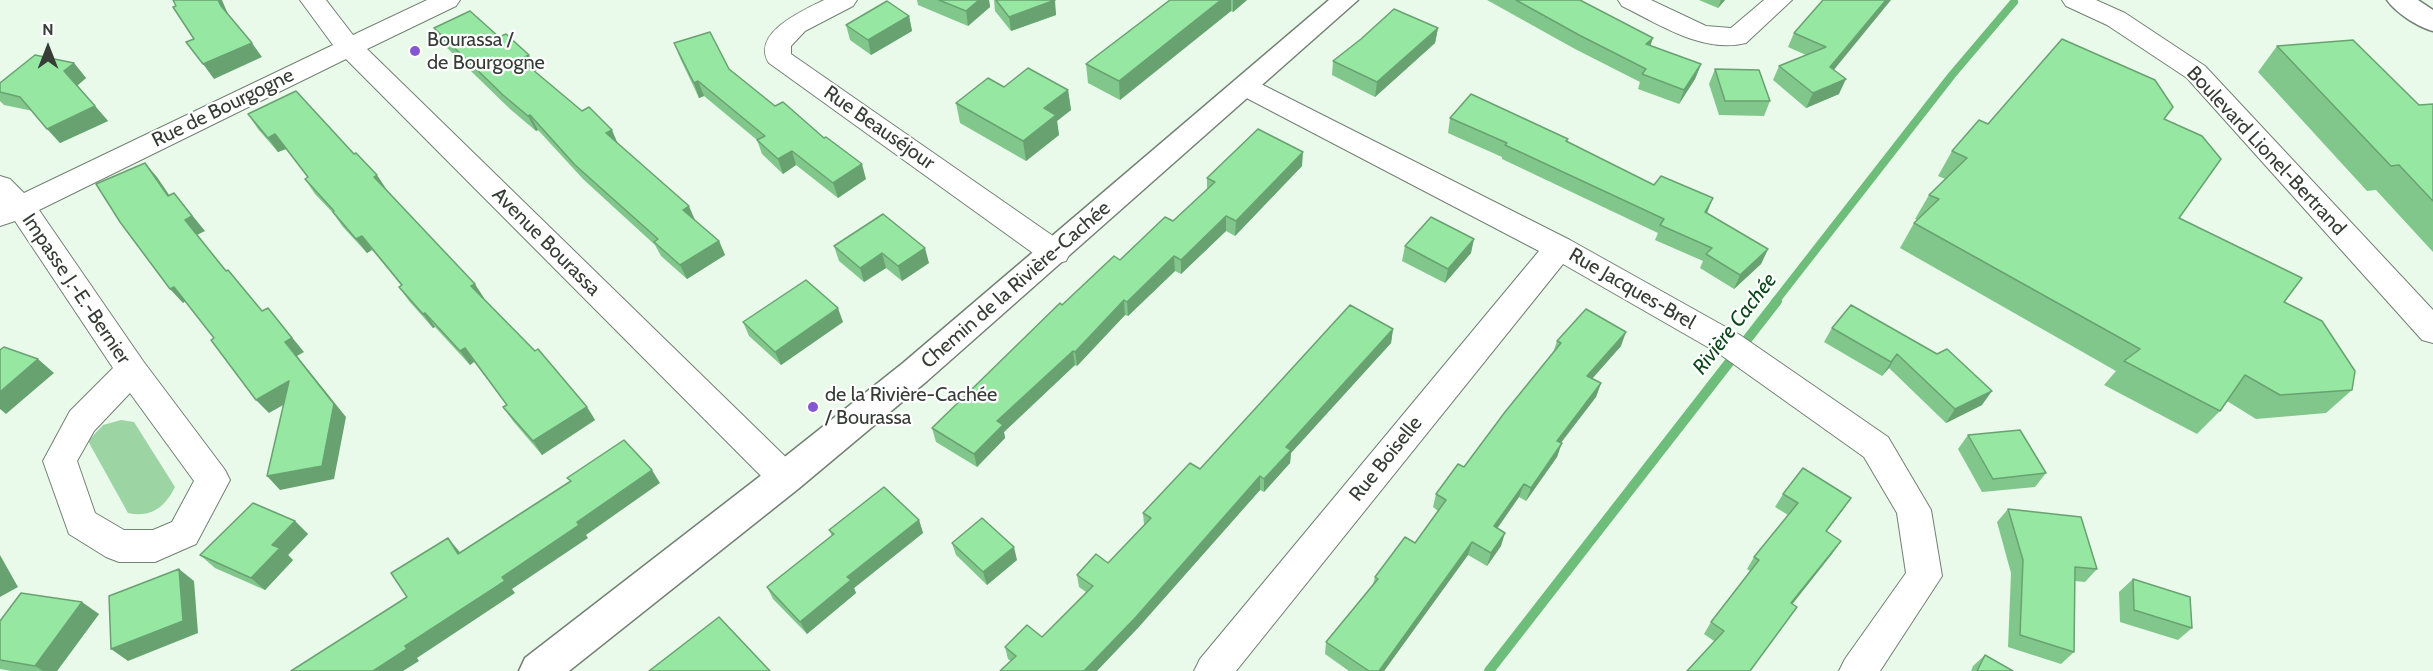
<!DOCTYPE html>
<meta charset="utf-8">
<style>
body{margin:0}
#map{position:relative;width:2433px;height:671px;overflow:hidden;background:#e9faeb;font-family:Cabin,sans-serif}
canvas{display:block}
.north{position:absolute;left:18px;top:18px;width:60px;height:60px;-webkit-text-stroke:4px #fff;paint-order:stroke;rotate:0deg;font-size:16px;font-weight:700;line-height:24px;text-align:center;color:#363d37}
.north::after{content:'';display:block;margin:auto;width:21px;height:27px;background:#363d37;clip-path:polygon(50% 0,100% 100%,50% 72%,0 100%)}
</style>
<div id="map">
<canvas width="2433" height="671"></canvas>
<div class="north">N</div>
</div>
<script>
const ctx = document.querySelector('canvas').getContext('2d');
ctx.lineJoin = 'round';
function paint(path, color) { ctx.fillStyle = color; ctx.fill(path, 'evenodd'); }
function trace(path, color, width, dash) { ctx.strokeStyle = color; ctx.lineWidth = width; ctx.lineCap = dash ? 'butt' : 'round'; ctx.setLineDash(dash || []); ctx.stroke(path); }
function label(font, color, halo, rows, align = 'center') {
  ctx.font = font + ' Cabin,sans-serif'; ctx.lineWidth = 4.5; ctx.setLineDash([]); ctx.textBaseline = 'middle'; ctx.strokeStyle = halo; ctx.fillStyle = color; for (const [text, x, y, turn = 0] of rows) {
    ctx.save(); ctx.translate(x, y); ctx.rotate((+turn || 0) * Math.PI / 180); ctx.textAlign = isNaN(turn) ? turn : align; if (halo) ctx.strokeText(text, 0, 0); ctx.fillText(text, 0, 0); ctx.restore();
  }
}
paint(new Path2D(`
 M121,420L134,422L175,487C165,507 151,518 128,513L88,441L103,425Z`), '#9dd4a4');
trace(new Path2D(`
 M1775,302L1952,75L2014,2`), '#6ebd7a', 8);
trace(new Path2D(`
 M1489,671L1777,301`), '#6ebd7a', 10);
const street = new Path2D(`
 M300,0H326L353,35L427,0H460L456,6L367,49L797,468L802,478L797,488L785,492L773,488L346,59L39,210L143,361L225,470L230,480L196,544L155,562H119L106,557L69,534L43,461L70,411L113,368L15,221L0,226V176L10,179L24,193L333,45ZM130,393L194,481L172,522L153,530H124L95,513L77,461L94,431Z
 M824,0H857L853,6L805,31L791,46V54L1066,245L1070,253L1066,261L1055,264L1044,261L769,63C750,33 804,10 824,0Z
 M1618,0H1651L1706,26L1731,28L1764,0H1792L1746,43C1703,54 1659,24 1622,6Z
 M2062,0H2096L2125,13L2205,66L2433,310V343L2422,340L2187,78L2107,25L2066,6Z
 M1244,77L1253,80L1570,240L1740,335L1888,437L1931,510L1942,576L1880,671H1839L1845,659L1906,573L1897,513L1864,457L1718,353L1563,264L1236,671H1194L1200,659L1539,251L1235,92L1231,86L1235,80Z`);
const secondary = new Path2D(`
 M1329,0H1358L927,381L798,489L569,671H519L525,658L772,467L903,363Z`);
const highway = new Path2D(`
 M2387,0H2418L2433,10V31C2418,27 2396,13 2387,0Z`);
trace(street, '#728173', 2);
trace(secondary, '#728173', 3);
trace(highway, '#728173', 3);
paint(street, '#fff');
paint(secondary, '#fff');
paint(highway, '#fff');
paint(new Path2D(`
 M917,0H989L990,7L968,26L918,5Z
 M994,0H1054L1056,15L1011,31L995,11Z
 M1170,0H1247L1233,12L1231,11L1120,100L1088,83L1086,64Z
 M1487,0H1580L1650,46L1701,64L1695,79L1679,104L1638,89L1640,82L1575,49Z
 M1699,0H1725L1718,8Z
 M1823,0L1834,70L1839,94L1806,108L1773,80L1779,66L1806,55L1788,47L1794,33Z
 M909,16L912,31L871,55L850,40L846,25Z
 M434,28L537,70L534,71L618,143L695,221L719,241L725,255L687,279L661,256L655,245L583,179L538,130L536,131L510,109L442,43Z
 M1438,28L1435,43L1375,97L1332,75L1333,61Z
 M674,43L729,69L866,179L838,198L796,165L783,174L762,154L757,140L704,96L699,98L680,58Z
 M2277,46L2419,105L2433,104V252L2376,190L2367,191L2258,72Z
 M74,63L86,78L77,85L108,121L60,143L33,111L4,105L0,101V83Z
 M1715,69L1770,101L1764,116L1719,115L1709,84Z
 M1004,87L1068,90L1071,110L1057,121L1059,135L1026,161L960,123L956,103Z
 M248,114L387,190L484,298L483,299L587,407L595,420L542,455L513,421L503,407L507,405L474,362L470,365L435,327L433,328L409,301L399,287L401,285L372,250L367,253L343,227L333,213L315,194L305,179L308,178L286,149L278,152L258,129Z
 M1450,118L1568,139L1567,141L1707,213L1768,249L1761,264L1734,289L1700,268L1703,261L1655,240L1658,233L1502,159V157L1448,133Z
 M2164,119L2179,218L2284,302L2352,390L2326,413L2256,419L2227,401L2220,411L2197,434L2104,385L2116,371L1900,248L1914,223L1917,220L1915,219L1929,195L1945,179L1938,176L1952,151L1988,124Z
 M1302,166L1235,236L1226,231L1181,274L1175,271L1128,316L1125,315L1077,366L1075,365L1004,432L1005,438L977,467L936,442L932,428L1062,305L1120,260L1173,221L1207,189V178Z
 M883,214L929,263L902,281L886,268L864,282L839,261L834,246Z
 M1405,246L1471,253L1445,283L1402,261Z
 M743,322H843L781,365L749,336Z
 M1832,328L1937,354L1982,405L1946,423L1889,368L1882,376L1824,342Z
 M1393,329L1391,343L1291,453L1290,463L1264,492L1260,490L1137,629L1011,661L1008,659L1005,647L1042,637L1086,592L1079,587L1077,575L1108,563L1144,525L1143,513L1200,469Z
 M1557,341L1621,346L1592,379L1601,383L1596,397L1561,443L1557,457L1526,501L1519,497L1497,528L1501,546L1487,566L1468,555L1384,671H1349L1325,654L1326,642L1373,584L1375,577L1415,543L1438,511L1433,507L1436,494L1464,467L1553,353Z
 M1968,435L2046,473L2035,487L1982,492L1958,449Z
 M1783,494L1851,498L1826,532L1841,541L1792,604L1714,641L1704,634L1711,622L1750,571L1747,569L1754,557L1788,515L1775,507Z
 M2008,509L2097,569L2085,582L2075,581L2074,652L2061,664L2008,647L2011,573L1997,522Z
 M919,520L923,533L854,588L856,593L807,634L773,599L767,587L832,536L829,530Z
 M295,521L308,534L288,555L293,560L265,590L215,568L200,555Z
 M952,543L1017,560L987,585L956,555Z
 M2133,579L2192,628L2178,640L2120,622L2119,592Z
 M99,614L57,671H11L0,669V621Z
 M1985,655L2013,671H1971L1973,666Z`), '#81c78b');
paint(new Path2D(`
 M218,0H222L231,21L221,6Z
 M979,0H989L990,7L968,26L966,11Z
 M1055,0L1056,15L1011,31L1009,17Z
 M1221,0H1231V11L1120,100L1119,81Z
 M1233,0H1247L1233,12Z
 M1721,0H1725L1718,8Z
 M1886,0H1891L1824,82L1830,67Z
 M909,16L912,31L871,55L868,40Z
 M1438,28L1435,43L1375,97L1377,82Z
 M1653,38L1648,53L1646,44Z
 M252,43L262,57L214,79L203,64Z
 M529,55L537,70L528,74L520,59Z
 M74,63L86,78L77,86L64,71Z
 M1701,64L1695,79L1679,104L1684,90Z
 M1846,79L1839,94L1806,108L1813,93Z
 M698,81L704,96L699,98L694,83Z
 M1068,90L1071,110L1057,121L1059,135L1026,161L1023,141L1044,108Z
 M95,106L108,121L60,143L47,129Z
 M530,115L538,130L536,131L528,116Z
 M612,130L618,144L606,133Z
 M275,134L286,149L278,152L268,138Z
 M792,151L796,165L783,174L778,159Z
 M1303,152L1302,166L1235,236L1236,221Z
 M145,163L157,177L180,211L168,196Z
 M862,164L866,179L838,198L833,183Z
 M377,175L387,190L374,177Z
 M174,193L205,231L197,235L185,220Z
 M1713,198L1707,213L1699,226L1705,212Z
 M689,206L695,220L683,210Z
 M1226,216V231L1181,274V260Z
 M362,236L372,250L367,253L356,239Z
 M1474,239L1471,253L1445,283L1448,269Z
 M719,241L725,255L687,279L680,265Z
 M925,248L929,263L902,281L898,266Z
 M1768,249L1761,264L1734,289L1740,275Z
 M882,253L886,268L864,282L860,268Z
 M1174,256L1175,271L1128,316L1127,302Z
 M475,284L484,298L480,301L471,286Z
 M174,287L186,301L183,303L170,289Z
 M1124,300L1125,315L1077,366L1075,352Z
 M268,308L304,352L297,356L346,417L334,479L280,490L267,476L322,466L285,342Z
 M838,308L843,322L781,365L775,352Z
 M425,313L435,327L433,328L423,314Z
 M1393,329L1391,343L1291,453L1290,463L1264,492V479L1286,447Z
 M1626,332L1621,346L1582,390L1587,376Z
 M465,348L474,362L470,365L460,351Z
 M1073,351L1075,365L1004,432L1005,438L977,467L974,454L997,421Z
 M1897,354L1889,368L1882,376L1891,362Z
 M38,359L54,373L6,414L0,409V392Z
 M289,381L301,395L269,413L256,400Z
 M1601,383L1596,397L1552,454L1557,441Z
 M1992,391L1982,405L1946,423L1955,409Z
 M587,407L595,420L542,455L533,441Z
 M1562,443L1557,457L1526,501L1531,488Z
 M652,470L660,483L586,535L588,538L512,589L515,593L417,658L419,661L403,671H373L405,646L577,522Z
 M1260,476V490L1137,629L1097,671H1084Z
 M1524,484L1519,497L1490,539L1494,526Z
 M1851,498L1842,511L1817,544L1826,531Z
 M919,520L923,533L854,588L856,593L807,634L800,622L847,577Z
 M295,521L308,534L288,555L293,560L265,590L251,578L272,545Z
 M1505,533L1501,546L1487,566L1491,553Z
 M448,538L459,551L469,567L458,554Z
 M1841,541L1832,554L1783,616L1791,603Z
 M1472,542L1468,555L1384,671H1379Z
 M1014,547L1017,560L987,585L983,572Z
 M0,555L18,587L0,597Z
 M179,569L194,581L198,633L128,661L111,649Z
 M82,602L99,614L57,671H43L35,666Z`), '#69a271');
const building = new Path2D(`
 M173,0H218L221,6L252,43L203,64L186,42L194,39L173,7L176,6Z
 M939,0H979L966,11Z
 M996,0H1055L1009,17Z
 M1170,0H1221L1119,81L1086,64Z
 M1516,0H1580L1653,38L1646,44L1701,64L1684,90L1642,74L1646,69L1579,35Z
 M1823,0H1886L1830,67L1846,79L1813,93L1779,66L1826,47L1794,33Z
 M887,1L909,16L868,40L846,25Z
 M1394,9L1438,28L1377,82L1333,61L1361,39Z
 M470,11L499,37L506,34L529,55L520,59L582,111L589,107L612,130L606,133L689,206L683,210L719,241L680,265L654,242L658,239L575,165L530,115L528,116L503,95L434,28Z
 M710,32L729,69L775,106L783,102L824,138L826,137L862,164L833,183L792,151L778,159L757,140L765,136L698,81L694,83L674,43Z
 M2062,39L2155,80L2173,107L2164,119L2202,136L2221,159L2179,218L2302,278L2284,302L2322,321L2355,371L2352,390L2280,395L2245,375L2220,411L2124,361L2140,349L1914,223L1939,199L1929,195L1967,158L1952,151L1979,120L1988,124Z
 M2353,40L2419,105L2433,104V201L2399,165L2391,166L2277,46Z
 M35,55L74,63L64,71L95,106L47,129L20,97L0,92V83Z
 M1028,68L1068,90L1044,108L1056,115L1023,141L956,103L988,78L1004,87Z
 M1715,69L1759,70L1770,101H1725Z
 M296,91L354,154L356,153L377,175L374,177L475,284L471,286L535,351L538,349L587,407L533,441L503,407L507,405L465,348L460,351L425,313L423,314L399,287L402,285L362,236L356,239L333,212L334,211L305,179L308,177L275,134L268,138L248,114Z
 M1471,94L1568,139L1566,141L1654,185L1661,176L1713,198L1705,212L1768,249L1740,275L1706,254L1712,248L1660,225L1664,219L1505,145L1507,143L1450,118Z
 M1258,129L1303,152L1236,221L1226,216L1181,260L1174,256L1127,302L1124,300L1075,352L1073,351L997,421L1003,425L974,454L932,428L1060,303L1062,305L1114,256L1120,260L1165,217L1173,221L1215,182L1207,178Z
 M145,163L168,196L174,193L192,216L185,220L226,271L228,270L262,311L268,308L292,338L285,342L334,404L322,466L267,476L289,381L256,400L211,340L214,338L174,287L170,289L120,222L96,184Z
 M883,214L925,248L898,266L882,253L860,268L834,246Z
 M1431,217L1474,239L1448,269L1405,246Z
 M806,280L838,308L775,352L743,322Z
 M1350,305L1393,329L1286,447L1291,450L1264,479L1260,476L1136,617L1084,671H1000L1016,656L1005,647L1027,625L1042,637L1093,586L1077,575L1096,554L1108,563L1151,518L1143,513L1190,463L1200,469Z
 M1851,305L1937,354L1947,349L1992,391L1955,409L1897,354L1891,362L1832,328Z
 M1586,309L1626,332L1587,376L1601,383L1557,441L1562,443L1531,488L1524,484L1494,526L1505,533L1491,553L1472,542L1379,671H1369L1326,642L1378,579L1375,577L1405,537L1415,543L1446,500L1436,494L1458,464L1464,467L1505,412L1561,343L1557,341Z
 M4,347L38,359L0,392V350Z
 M2020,430L2046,473L1993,479L1968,435Z
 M624,440L652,470L577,522L579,525L502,577L505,581L405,646L407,649L373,671H291L407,597L391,573L448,538L458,554L571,481L567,478Z
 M1803,468L1851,498L1826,531L1841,541L1791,603L1797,607L1750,671H1687L1724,631L1711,622L1759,560L1754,557L1798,503L1783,494Z
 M884,487L919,520L847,577L851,580L800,622L767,587L834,534L829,530Z
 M253,503L295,521L272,545L280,548L251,578L200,555Z
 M2008,509L2081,517L2097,569L2075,567L2074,652L2020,635L2023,560Z
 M982,518L1014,547L983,572L952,543Z
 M179,569L183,621L111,649L109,596Z
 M2133,579L2190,597L2192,628L2134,610Z
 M21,593L82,602L35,666L0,660V621Z
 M719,617L770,671H649Z
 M1985,655L2013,671H1977Z`);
paint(building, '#96e7a2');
trace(building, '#69a271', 1.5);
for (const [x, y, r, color] of [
 [415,51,6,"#8456cf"],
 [813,407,6,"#8456cf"]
]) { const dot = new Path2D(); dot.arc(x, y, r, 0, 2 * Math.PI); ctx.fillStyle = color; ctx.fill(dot); trace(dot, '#fff', 2); }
label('20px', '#363d37', '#fff', [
 ["Bourassa /",427,40],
 ["de Bourgogne",427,63],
 ["de la Rivière-Cachée",825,395],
 ["/ Bourassa",825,418]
], 'left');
label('20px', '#363d37', '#fff', [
 ["Rue de Bourgogne",223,108,-26],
 ["Rue Beauséjour",879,128,35],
 ["Boulevard Lionel-Bertrand",2266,151,47],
 ["Avenue Bourassa",546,242,45],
 ["Chemin de la Rivière-Cachée",1016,285,-41],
 ["Impasse J.-E.-Bernier",76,289,56],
 ["Rue Jacques-Brel",1632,289,30],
 ["Rue Boiselle",1386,459,-51]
]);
label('italic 21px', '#0d481c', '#fff', [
 ["Rivière Cachée",1735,324,-52]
]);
</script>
